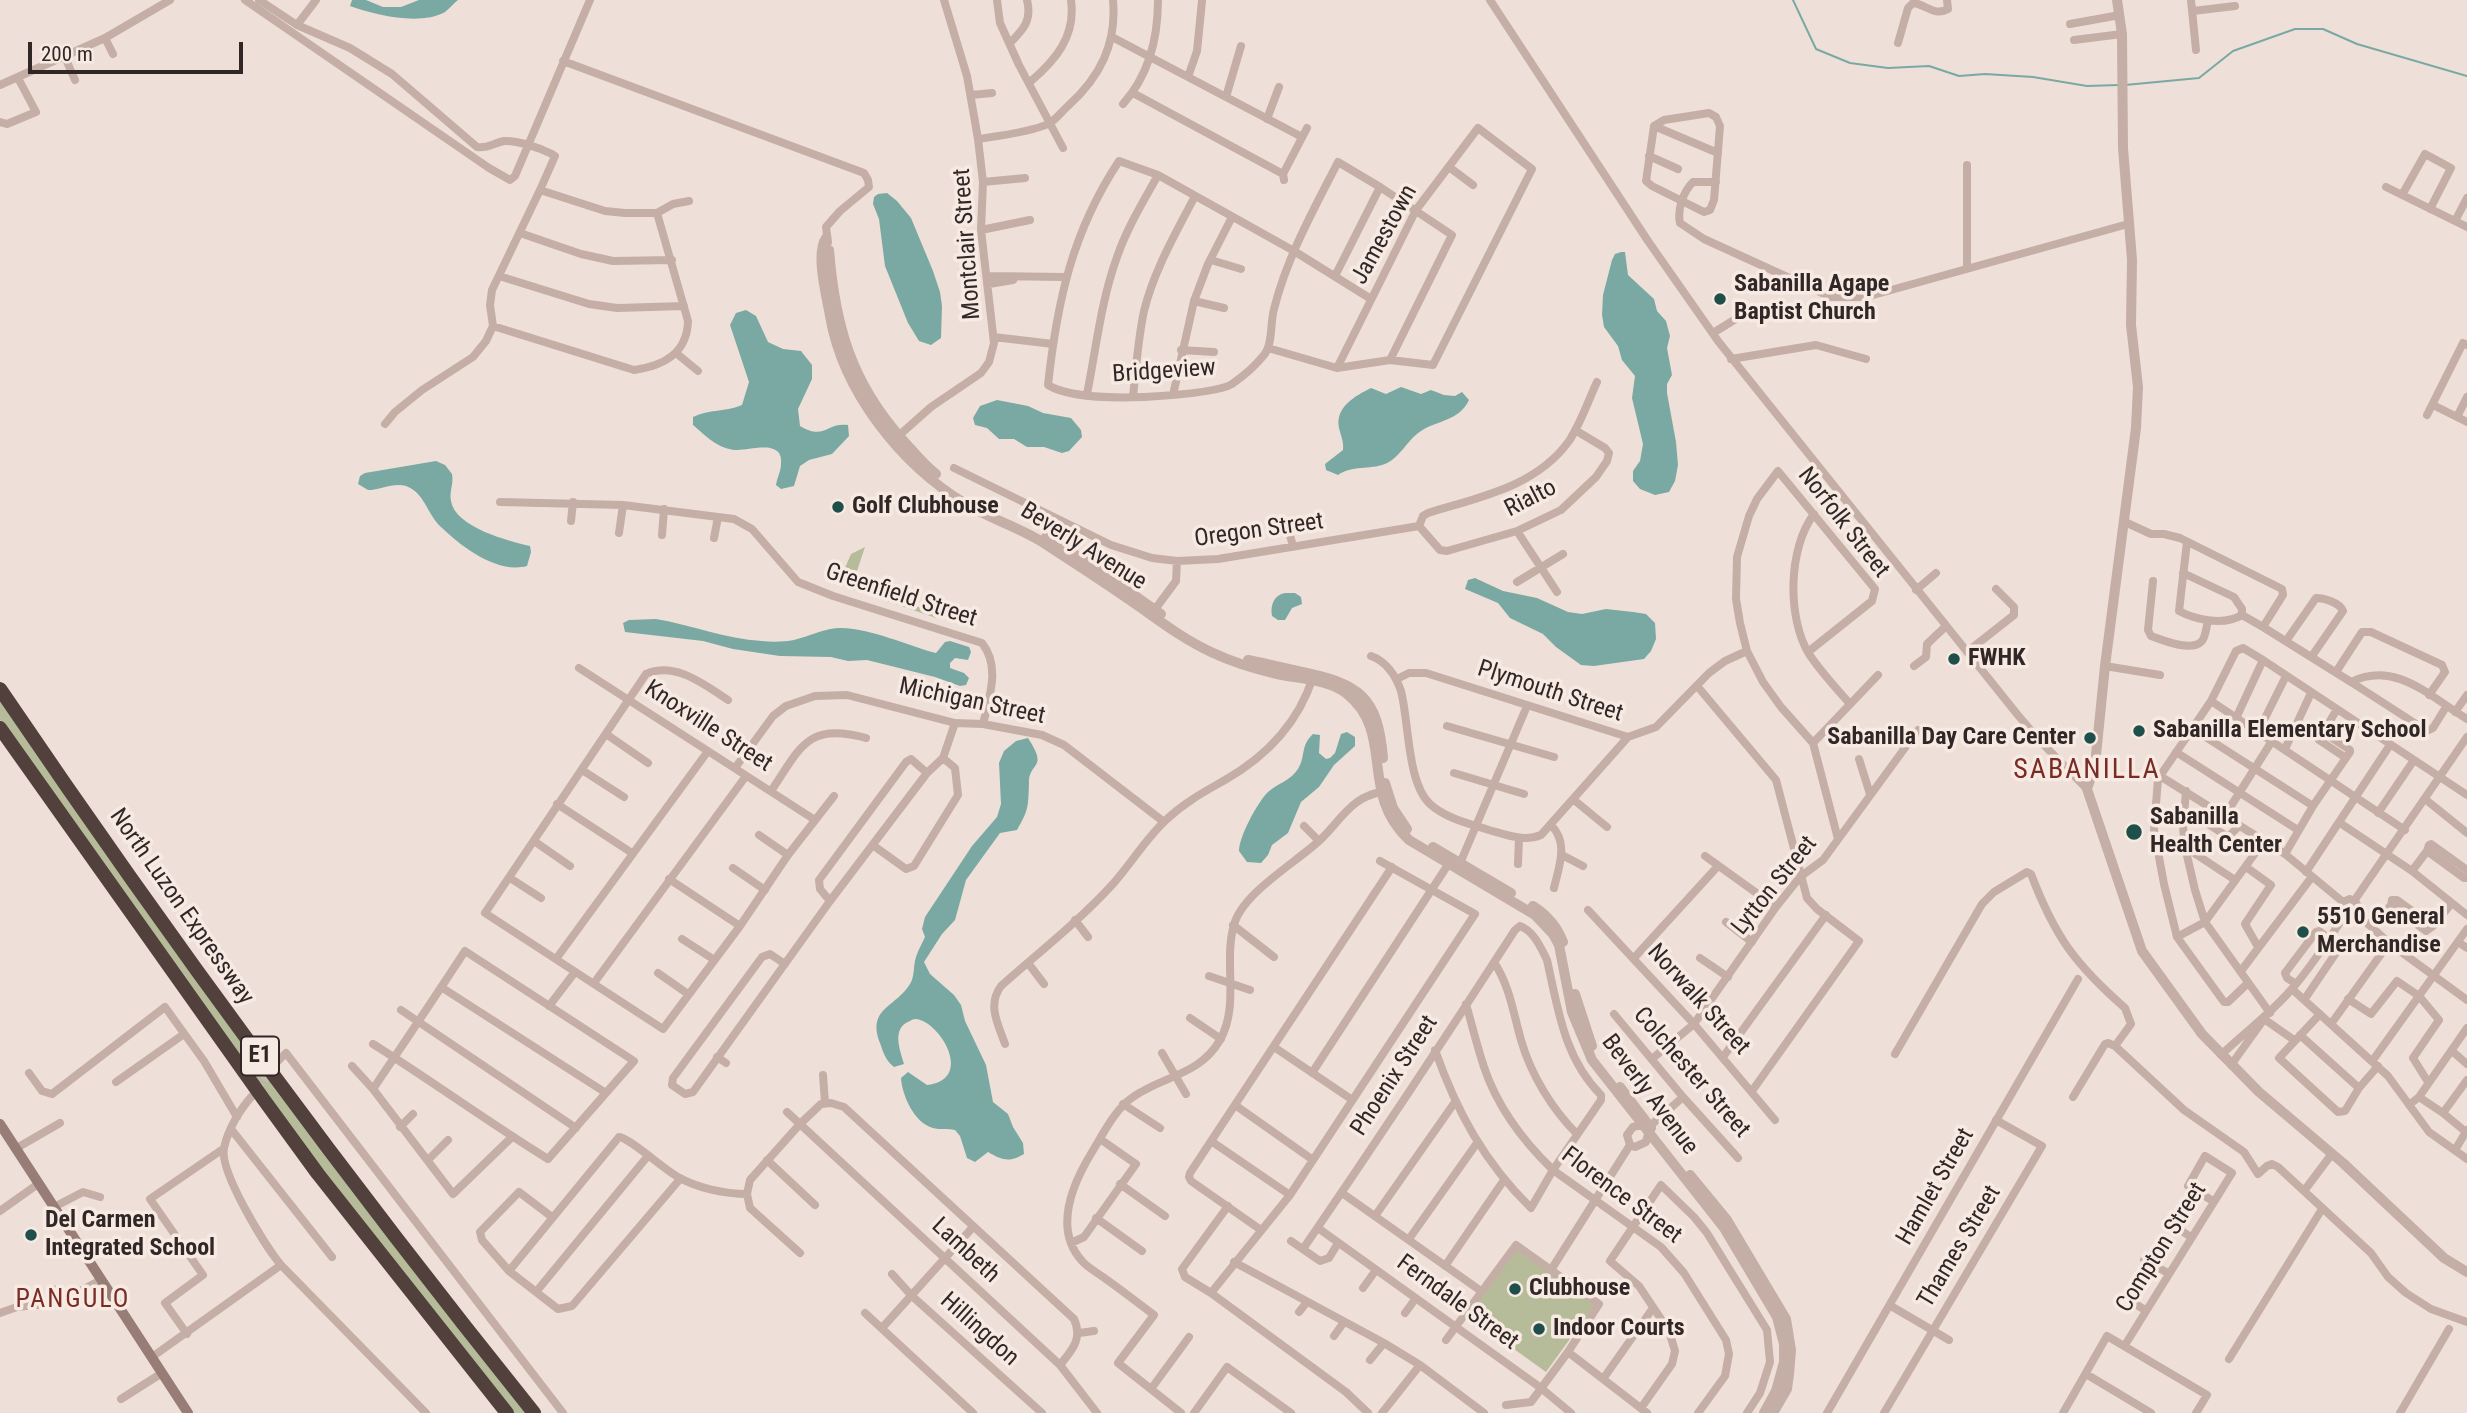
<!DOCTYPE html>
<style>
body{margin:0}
#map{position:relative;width:2467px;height:1413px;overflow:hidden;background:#eee0d8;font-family:"Roboto Condensed",sans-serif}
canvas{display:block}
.scale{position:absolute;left:28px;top:42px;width:215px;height:32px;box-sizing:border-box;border:4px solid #312726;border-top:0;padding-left:9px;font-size:21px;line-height:24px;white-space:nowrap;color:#312726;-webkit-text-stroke:5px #f7eae3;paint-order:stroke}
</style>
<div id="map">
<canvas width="2467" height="1413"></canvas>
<div class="scale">200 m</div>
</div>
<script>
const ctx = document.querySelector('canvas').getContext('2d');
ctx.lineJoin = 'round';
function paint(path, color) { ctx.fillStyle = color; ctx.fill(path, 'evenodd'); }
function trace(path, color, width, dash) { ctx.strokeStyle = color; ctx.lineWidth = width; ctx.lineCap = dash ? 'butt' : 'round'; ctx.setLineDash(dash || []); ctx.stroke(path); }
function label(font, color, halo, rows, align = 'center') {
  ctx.font = font + ' "Roboto Condensed",sans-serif'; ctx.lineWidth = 7; ctx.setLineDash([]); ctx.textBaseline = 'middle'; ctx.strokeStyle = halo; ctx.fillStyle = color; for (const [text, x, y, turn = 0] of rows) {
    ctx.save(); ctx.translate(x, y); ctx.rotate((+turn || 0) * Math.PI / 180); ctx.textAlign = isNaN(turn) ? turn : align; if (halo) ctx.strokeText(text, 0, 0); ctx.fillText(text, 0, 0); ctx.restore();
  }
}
paint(new Path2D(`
 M865,547L853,583L938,614L936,618L838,584L851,554Z
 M0,697L529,1413H510L299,1140L62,811L0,720Z
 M1518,1247L1596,1303L1546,1372L1468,1316Z`), '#b6bc99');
paint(new Path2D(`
 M352,0H366L383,7H401L419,0H458C454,3 449,9 445,12C420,26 375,15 350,6Z
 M887,193L897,201L911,218L933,271L940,292L942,306L941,338L931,345L919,341L908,323L885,266L879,219L873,204L874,197L878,194Z
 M1621,252H1625L1628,275L1654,299L1657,311L1666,321L1670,336L1667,348L1672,375L1667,384V393L1676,442L1678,465L1675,481L1669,492L1655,495L1640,489L1633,481V471L1640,461L1643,444L1632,398L1635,376L1622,360L1618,346L1604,327L1602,315L1603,295L1612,260L1615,254Z
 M746,310L756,316L768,342L783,349L801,351L812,365V379L798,409L800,426C825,441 826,422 848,425L849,436L832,454L809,460L800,466L794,486L781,489L776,485C777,478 781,471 781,464C784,438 748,451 736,450C718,449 706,436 693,425V417C709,409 726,412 742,405L749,382L730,325L736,313Z
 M1401,387L1421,394L1431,390L1444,395L1455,396L1462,392L1469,400C1459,421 1438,420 1421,431C1407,440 1400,458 1385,464C1369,470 1352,465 1338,475L1326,470L1325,464L1343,450C1344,442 1341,436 1339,428C1335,407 1355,396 1371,388L1386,394Z
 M997,400L1028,406L1043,413L1071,418L1081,430L1082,437L1069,451L1062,453L1044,447H1027L1014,439H999L987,428L975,425L973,418L980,406Z
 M436,461L445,465L452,474C454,483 449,492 451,501C455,527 508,541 530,546L531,552L527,566C497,574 462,547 441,527C427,514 425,493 406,486C394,482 380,490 368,490L358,484L360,476L365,473Z
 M1475,578L1503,591L1537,598L1568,612L1582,614L1606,609L1633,612L1646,614L1655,623L1656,639L1651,651L1644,659L1594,666L1581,665L1556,647L1543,634L1510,618L1498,603L1465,589L1468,580Z
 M1285,593H1295L1301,597L1302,604L1292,608L1285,620H1278L1272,616C1270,605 1274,595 1285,593Z
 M656,619C692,625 725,639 762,641C772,642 784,642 794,640C810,636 825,628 841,628C874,629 905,645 936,653L945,642L950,641L969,647L971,652L968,660L955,658L950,663V668L964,673L969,678L966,685L960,686L935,677L867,660L848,661L831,657L780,656L733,649L703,641L625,632L623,623L629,620Z
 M1347,732L1355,737V746L1334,765L1319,787L1301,802L1288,833L1272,845L1268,855L1261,863L1247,862L1239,851C1239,837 1257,803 1268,792C1278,783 1290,781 1298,769C1306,756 1300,746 1313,734L1320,735L1319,753L1326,759L1330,758L1335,753L1341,734Z
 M1028,738C1049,770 1029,761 1029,783C1028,807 1029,809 1017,830L1000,833L966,880L955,920L942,934L924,962L930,974L954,995L961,1005L965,1021L986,1065L993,1102L1008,1114L1013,1127L1023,1143L1024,1154C1009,1163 1002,1160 988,1152L975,1162L967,1158L960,1136L955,1130C947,1128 940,1130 933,1128C914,1123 902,1095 901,1078L908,1072L927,1085C973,1080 943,1027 920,1020C917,1018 912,1019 910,1021C891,1028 900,1050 904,1064L894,1067C886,1061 883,1052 880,1043C867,1008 895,1008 910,984C915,976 913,966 916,957C918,950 922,944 925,937L922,929L925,917L972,846L997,817L1001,804L999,763L1004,751L1016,741Z`), '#79a9a2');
trace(new Path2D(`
 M1793,0L1816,49L1850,63L1888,68L1929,66L1959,76L1985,74L2033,77L2087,86L2119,85
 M2125,85L2199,78L2233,51L2295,29H2323L2357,44L2467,76`), '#79a9a2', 2);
trace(new Path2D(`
 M257,1090L278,1061`), '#c8bbb4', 8, [8, 4]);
trace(new Path2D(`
 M245,0L489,168L510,180L515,176L590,0
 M259,0L297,25L350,48L392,74L477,147C488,149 493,143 504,141C517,140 540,148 552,154L555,156L540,190
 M997,0L1000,23L1019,65L1063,148
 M1490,0L1648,241L1718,341L2017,714L2040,741L2087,789
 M2191,0L2196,50
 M2193,11L2235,6
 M2070,24L2120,15
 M297,25L316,0
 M1112,37L1302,137
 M105,38L113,54
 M2074,40L2122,34
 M1010,43C1024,29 1032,20 1027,0
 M1898,43L1908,8L1913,3C1926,4 1934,17 1948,9L1947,0
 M64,55L75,80
 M563,61L864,173L868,180L869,187L840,211L826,227L828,242
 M1188,77L1197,51L1202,1
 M1030,82C1056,60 1076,36 1071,0
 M0,85L105,38L170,0
 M1133,93L1283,174L1284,180
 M971,95L992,93
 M1226,97L1241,46
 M1123,104C1149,75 1158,39 1158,0
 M1709,113L1716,117L1720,126L1714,200L1710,210L1704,212L1652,186L1646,181L1654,126L1664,120Z
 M1267,119L1279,87
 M0,122L7,124L36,112L18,78
 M1654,126L1718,153
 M978,139C998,136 1031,132 1048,124C1055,121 1062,111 1068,106C1100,77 1117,44 1113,0
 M1649,156L1678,169
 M1967,165V268
 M1449,167L1473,185
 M1283,174L1307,128
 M983,182L1025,178
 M1716,182H1693C1683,192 1677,210 1680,223L1704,239L1831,297H1866L2128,224
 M2386,187L2467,227
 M2402,195L2425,154L2451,168L2430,209
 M657,213L688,321C687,354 663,366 634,370L493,326L490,305L492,290L540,190L605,211L625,213H657L673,204L689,201
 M2455,221L2467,198
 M981,230L1030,220
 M520,233L581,254L613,261L672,260
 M1211,260L1241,269
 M499,276L589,304L617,308L684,306
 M988,276L1065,277
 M1335,276L1380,187
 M989,284L1013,280
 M1371,299L1294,251L1158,175L1119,161C1072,232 1057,302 1048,385C1069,398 1118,398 1143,397C1161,396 1218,393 1232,384C1242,377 1256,365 1264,355C1273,344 1270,323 1274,309C1287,257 1314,209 1338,162L1380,187L1452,235L1390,360
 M1194,301L1224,308
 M1713,333L1747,312
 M994,337L1053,344
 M1268,348L1337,368L1390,360L1433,365L1532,169L1478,128L1416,210L1337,368
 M1181,350L1214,352
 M676,353L698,371
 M1731,359L1816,345L1866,359
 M1087,394C1096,349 1101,301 1117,257C1127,228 1143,202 1158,175
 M1173,395L1194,301L1208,264L1232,217
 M1133,397C1136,368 1138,339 1144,311C1154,270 1176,233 1195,196
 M2433,405L2467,422
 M2427,415L2463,343L2467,345
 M2457,417L2467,397
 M385,424L395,412L422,390L473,357L486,341L493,326
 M895,439L931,407L981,373L989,362L994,343L981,230L983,182L978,139L967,76L944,0
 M954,468L1111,545L1152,558L1177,561L1218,559L1419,526
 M500,502L623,505L734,519L752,529L798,582L833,596L982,643C1001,667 989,698 983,724
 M1814,514C1788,548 1787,618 1809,654C1821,672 1836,688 1850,704
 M571,521L573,502
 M2125,522L2151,534H2164L2180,538L2282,589L2283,595L2263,627L2242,615C2224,626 2196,620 2179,611L2187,542
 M1419,526L1440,550L1447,551L1517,531L1561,510L1596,477L1607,461L1609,453L1605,448L1575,430
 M1419,526L1423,516L1428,513C1479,497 1536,487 1569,441C1581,423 1588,401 1597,382
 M1517,531L1557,592
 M1289,532L1293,546
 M619,533L623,505
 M662,535L664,509
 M714,538L718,517
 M2183,573L2234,597L2242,609V615
 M2153,581L2148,630L2151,636C2162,640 2190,652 2201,642C2206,638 2206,627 2208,621
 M1517,582L1563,554
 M1916,590L1936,573
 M1153,612L1176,581L1177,561
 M2263,627L2351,682C2396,660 2430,697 2467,719
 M2286,641L2316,598C2325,598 2340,603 2343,611L2312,656
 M1808,652L1872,601L1875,589L1778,471L1757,499L1749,516L1737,557L1736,599L1740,623L1747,651L1763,682L1781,707L1813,743L1838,839
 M1967,652L2014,615V607L1996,589
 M1371,656C1386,661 1396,676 1401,691C1409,721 1407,783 1430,804C1445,818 1470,824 1489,830C1507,835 1524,842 1541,835L1628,737
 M1914,666L1926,657L1927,644L1945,627
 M2105,666L2160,675
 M579,668L815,820
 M2336,672L2362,632H2371L2442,665L2445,672L2429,695
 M1397,679L1409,673H1426L1628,737L1656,727L1709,673L1725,661L1747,651
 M2351,682L2427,731L2433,728L2446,707
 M1698,687L1776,780L1807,898L1817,909L1859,941L1752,1091
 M728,700C705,685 675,661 646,674L485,913L663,1029L740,926L788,855L834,796
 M2211,701L2405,830
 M2337,709L2319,740L2346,758
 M2455,712L2467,695
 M2237,716L2263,660
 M1447,726L1554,757
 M1892,728L1904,748
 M2193,729L2313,806
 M2258,732L2286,676
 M606,734L648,763
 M1813,743L1878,675
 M2285,749L2311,693
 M2176,752L2298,830
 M1859,759L1870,794
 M735,768L773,716L786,706L815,696L847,695L955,723L983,724L1042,735L1064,745L1164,822
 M582,770L624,797
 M1454,773L1524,794
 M2160,776L2285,854L2343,902
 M771,791C801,747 807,722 866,738
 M2186,791L2183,827L2185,847L2195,890L2205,922L2270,1013
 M2425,799L2467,833
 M1574,800L1607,827
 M557,804L632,853
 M2210,808L2205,817V822L2228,837L2239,826
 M2378,813L2414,760
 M2224,817L2272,741
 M2340,823L2412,871L2467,915
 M1551,825C1569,843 1559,866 1554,888
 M1304,826L1319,841
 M759,835L788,855
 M534,841L570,866
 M874,846L906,869L914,866L958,795L955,768L943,758
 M2185,847L2235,880
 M2285,854L2313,806L2350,752V750L2323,732
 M1562,855L1583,866
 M1705,856L1776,907
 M1518,864L1519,838
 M2246,867L2271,885L2245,924L2258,947
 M733,868L765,890
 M1458,868L1527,706
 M2467,870L2431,844L2429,845L2427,851L2464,878H2467
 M2412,871L2427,851
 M2306,872L2390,745
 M510,878L541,898
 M669,879L740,926
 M2392,900H2397L2433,926L2426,931L2391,905Z
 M830,901L820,889L819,880L906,762L911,759L927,773
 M2354,901L2467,737
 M1588,910L1694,1024L1775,1120
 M2356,913L2389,943L2467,1000
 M1075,920L1088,937
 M1726,922L1752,942
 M1233,925L1274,957
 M2433,926L2452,903
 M2373,927L2391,905
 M2177,937L2205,922L2264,841
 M682,939L713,959
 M2458,942L2467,948
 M1634,958L1718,866
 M1700,958L1728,977
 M556,959L708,751
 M1494,962C1510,987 1513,1012 1521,1040C1531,1075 1552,1109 1577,1134
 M1028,963L1044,984
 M785,964L770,954L762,957L673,1078L672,1085L685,1094L693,1092L830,901L927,773L943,758L955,723
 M2241,971L2311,878
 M658,973L688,994
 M1209,976L1250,990
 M594,983L746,776
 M2248,983L2228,1002H2224L2177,937L2164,884L2154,830L2158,779L2211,701L2236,651L2243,648L2263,660L2467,795
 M2296,984L2287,978L2285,973L2316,932L2319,931L2340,947L2304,1000
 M441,987L606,1093
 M2292,989L2388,1076L2429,1132L2467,1159
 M2348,999L2371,1014L2397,981L2419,996L2439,1020L2413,1058L2428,1082
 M1466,1004C1472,1025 1477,1046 1484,1067C1497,1106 1524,1142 1553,1170L1661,1247L1684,1273L1726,1340L1729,1354L1725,1376L1698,1413
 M549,1006L575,972
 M401,1010L576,1128
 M1614,1014L1683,1097L1738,1158
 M2320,1014L2279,1058L2338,1112L2345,1111L2359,1088L2378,1066
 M1190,1018L1221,1039
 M2264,1019L2294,1040
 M2331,1024L2389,943
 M2300,1035L2359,1088
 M373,1044C432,1081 488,1122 548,1159L634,1061L465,951C435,997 404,1043 373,1089
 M1005,1044C998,1024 987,1005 1001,986C1038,953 1078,922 1112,885C1131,864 1146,838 1167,819C1185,802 1204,792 1225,780C1267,756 1298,724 1313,677
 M1274,1047L1351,1099
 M2452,1051L2467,1064
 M1162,1053L1186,1094
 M1895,1054L1982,904L1994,892L2027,872L2031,874C2055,937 2075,964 2125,1008L2131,1024L2115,1046
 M2221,1055C2244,1033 2269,1015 2290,991C2311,968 2328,940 2345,915L2351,916L2357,911C2359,904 2356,901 2350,899L2343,902L2341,909L2345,915
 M717,1057L726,1063
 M1723,1057L1826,915
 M1653,1058L1694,1024L1776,907L1800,877L1823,860L1918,730
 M2373,1060L2467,929
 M278,1061L286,1053L563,1413
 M2231,1065L2262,1022
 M352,1066L373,1089L453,1194L512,1137
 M29,1073L42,1091L52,1094L165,1007L204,1061L237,1117
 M1312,1073L1451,860
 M823,1075L825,1103
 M116,1082L184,1034
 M253,1095C240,1109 228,1129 224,1148C219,1171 265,1246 281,1265L426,1413
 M2073,1097L2105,1044L2108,1043L2115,1046L2184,1110L2244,1152L2258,1174L2267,1166L2272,1164L2278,1167L2371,1253L2388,1277L2406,1293L2431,1309L2467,1322
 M2419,1097L2443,1113L2466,1132
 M1123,1104L1160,1128
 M1235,1105L1313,1160
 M2409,1105L2419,1097L2467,1028
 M787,1112L1060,1365L1097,1413
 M2443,1113L2467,1080
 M1637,1126H1650L1646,1142L1635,1147L1630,1145L1627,1135L1633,1127Z
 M1650,1126L1683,1097
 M400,1127L413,1114
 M231,1129L332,1257
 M1211,1141L1290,1195
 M15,1149L60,1123
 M2455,1150L2467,1130
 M428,1160L448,1140
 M767,1160L815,1205
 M1120,1184L1165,1216
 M2304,1191L2331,1155
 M1342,1193L1481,1291
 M1228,1206L1182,1269L1185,1277L1211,1293L1346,1392L1368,1413
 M54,1207L83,1192L100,1197
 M0,1211L38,1184
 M1375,1216L1455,1102
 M552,1217L519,1192L480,1232L482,1240L509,1271L558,1309L572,1306L680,1179
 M1096,1218L1142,1251
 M2166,1221L2191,1237
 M1318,1228L1541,1388L1571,1413
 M1261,1230L1191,1181L1189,1177L1190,1173L1392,867
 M1409,1239L1477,1143
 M1291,1241L1320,1261L1329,1258L1338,1243
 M1071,1243L1084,1237L1136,1164L1100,1139
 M1303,1249C1375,1144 1446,1037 1515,930L1520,926C1534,931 1541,948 1547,960C1558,1009 1564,1058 1601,1095V1100L1553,1170L1531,1208C1484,1162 1457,1112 1435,1050
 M800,1253L750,1208L747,1194L750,1180L800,1124L821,1104L831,1103L844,1107L1074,1319C1083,1339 1072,1350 1060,1365
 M2144,1260L2168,1273
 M1234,1262L1384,1343L1420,1365L1484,1413
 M1445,1266L1504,1180
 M1551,1270L1630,1145
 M509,1271L619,1137C628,1137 665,1170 678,1177C697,1188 725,1194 747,1194
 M892,1274L912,1296L1042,1413
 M1363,1288L1376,1270
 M53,1289L57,1303
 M536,1292L647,1157
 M1211,1293L1290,1195L1475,914L1380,861
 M2124,1297L2145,1310
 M1891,1306L1949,1340
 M1299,1312L1307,1302
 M0,1313L17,1307L57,1303L101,1280
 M865,1313L973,1413
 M1405,1313L1416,1298
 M882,1328L973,1227
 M1079,1333L1094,1331
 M187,1334L165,1303L203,1275L150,1199L223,1149
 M1334,1336L1344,1322
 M1446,1340L1516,1245L1599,1304L1568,1352L1531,1402L1506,1405
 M2125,1345L2232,1173L2205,1156L2188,1186L2213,1201
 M1568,1352L1647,1413
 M152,1357L281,1265
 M2229,1359L2322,1209
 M1370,1360L1384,1343
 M2086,1374L2151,1413
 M1603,1379L1653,1308
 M1151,1389L1189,1337
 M121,1399L162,1373
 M1641,1408L1672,1364L1675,1351L1669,1331L1639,1286L1610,1261L1661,1185L1694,1217L1707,1233L1767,1330L1770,1362L1760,1393L1747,1413
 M1181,1413L1118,1363L1154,1315C1137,1302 1120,1289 1103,1277C1096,1272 1087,1267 1082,1261C1053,1229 1073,1183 1092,1152C1103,1134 1115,1109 1133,1097C1163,1076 1200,1075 1220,1040C1240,1005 1223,962 1234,925C1242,893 1297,862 1320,840C1333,828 1343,812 1357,802C1366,795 1376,793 1387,790
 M1194,1413L1227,1367L1291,1413
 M1382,1413L1420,1365
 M1827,1413L2078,979
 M1884,1413L2042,1146L1996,1120
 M2063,1413L2107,1336L2207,1395L2196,1413
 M2400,1413L2449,1329`), '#c5aea5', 8);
trace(new Path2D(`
 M2117,0L2122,34L2123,148L2132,260L2131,325L2138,387L2136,428L2105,666L2095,765L2087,789L2142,951L2202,1034L2259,1092L2343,1163L2444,1258L2467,1272
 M826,238C815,254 827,297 830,316C843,392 901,465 966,504C992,520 1022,528 1047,545C1079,566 1112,587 1144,610C1165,625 1187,641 1211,652C1232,662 1255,669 1277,674C1299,679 1329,679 1347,694C1396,734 1358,793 1409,840L1535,915L1553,934L1559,945L1572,1012L1592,1060L1724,1228L1777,1317L1784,1344V1362L1776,1391L1764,1413
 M829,250C835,325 851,382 902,439C913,451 923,464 936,474
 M1046,537L1087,562L1161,614
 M1248,660C1267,664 1284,668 1302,672C1360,684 1378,697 1383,758
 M1385,783L1393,808L1407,829
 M1433,847L1511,893
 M1533,906C1547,915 1557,926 1563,942
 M1575,994L1592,1046
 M1620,1087L1651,1128
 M1690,1175L1727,1220L1786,1319L1791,1350L1789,1374L1787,1389L1773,1413`), '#c5aea5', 10);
trace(new Path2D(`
 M0,1124L188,1413`), '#987d77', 10);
trace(new Path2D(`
 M0,689C168,937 346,1179 534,1413
 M0,728L264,1100L318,1174L507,1413`), '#52403d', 14);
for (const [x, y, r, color] of [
 [1720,299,7,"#1f4f4a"],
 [838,507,7,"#1f4f4a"],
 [1954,659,7,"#1f4f4a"],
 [2139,731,7,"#1f4f4a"],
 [2090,738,7,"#1f4f4a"],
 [2134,832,9,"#1f4f4a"],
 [2303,932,7,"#1f4f4a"],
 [31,1235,7,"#1f4f4a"],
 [1515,1289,7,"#1f4f4a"],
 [1539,1329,7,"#1f4f4a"]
]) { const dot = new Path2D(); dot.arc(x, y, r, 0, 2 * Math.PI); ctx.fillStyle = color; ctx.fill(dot); trace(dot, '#f7eae3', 2.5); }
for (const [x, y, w] of [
 [260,1056,38]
]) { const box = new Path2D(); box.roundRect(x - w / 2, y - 19.5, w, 39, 5); ctx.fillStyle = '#f7eae3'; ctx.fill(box); trace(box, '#312726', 2); }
label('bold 23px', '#312726', null, [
 ["E1",260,1056]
]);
label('24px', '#312726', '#f7eae3', [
 ["Jamestown",1385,235,-61],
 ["Montclair Street",968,244,-94],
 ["Bridgeview",1164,372,-4],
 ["Rialto",1531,499,-27],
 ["Norfolk Street",1843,523,52],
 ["Oregon Street",1259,531,-8],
 ["Beverly Avenue",1083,547,32],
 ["Greenfield Street",901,596,18],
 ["Plymouth Street",1550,692,18],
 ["Michigan Street",972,702,12],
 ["Knoxville Street",708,727,33],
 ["Lytton Street",1775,886,-51],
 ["North Luzon Expressway",181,907,55],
 ["Norwalk Street",1698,1000,48],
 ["Colchester Street",1691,1073,49],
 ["Phoenix Street",1395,1076,-57],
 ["Beverly Avenue",1649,1095,53],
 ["Hamlet Street",1936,1187,-60],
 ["Florence Street",1621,1196,37],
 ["Thames Street",1960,1247,-59],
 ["Compton Street",2162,1248,-58],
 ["Lambeth",965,1251,43],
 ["Ferndale Street",1457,1303,36],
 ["Hillingdon",979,1330,42]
]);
label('bold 24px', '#312726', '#f7eae3', [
 ["Sabanilla Agape",1734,285],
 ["Baptist Church",1734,313],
 ["Golf Clubhouse",852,507],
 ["FWHK",1968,659],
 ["Sabanilla Elementary School",2153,731],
 ["Sabanilla Day Care Center",2076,738,"right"],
 ["Sabanilla",2150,818],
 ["Health Center",2150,846],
 ["5510 General",2317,918],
 ["Merchandise",2317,946],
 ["Del Carmen",45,1221],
 ["Integrated School",45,1249],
 ["Clubhouse",1529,1289],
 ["Indoor Courts",1553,1329]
], 'left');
ctx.letterSpacing = '2px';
label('26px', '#792b25', '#f7eae3', [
 ["PANGULO",73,1300]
]);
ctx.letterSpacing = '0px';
ctx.letterSpacing = '2px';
label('28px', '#792b25', '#f7eae3', [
 ["SABANILLA",2087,771]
]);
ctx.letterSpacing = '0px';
</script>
